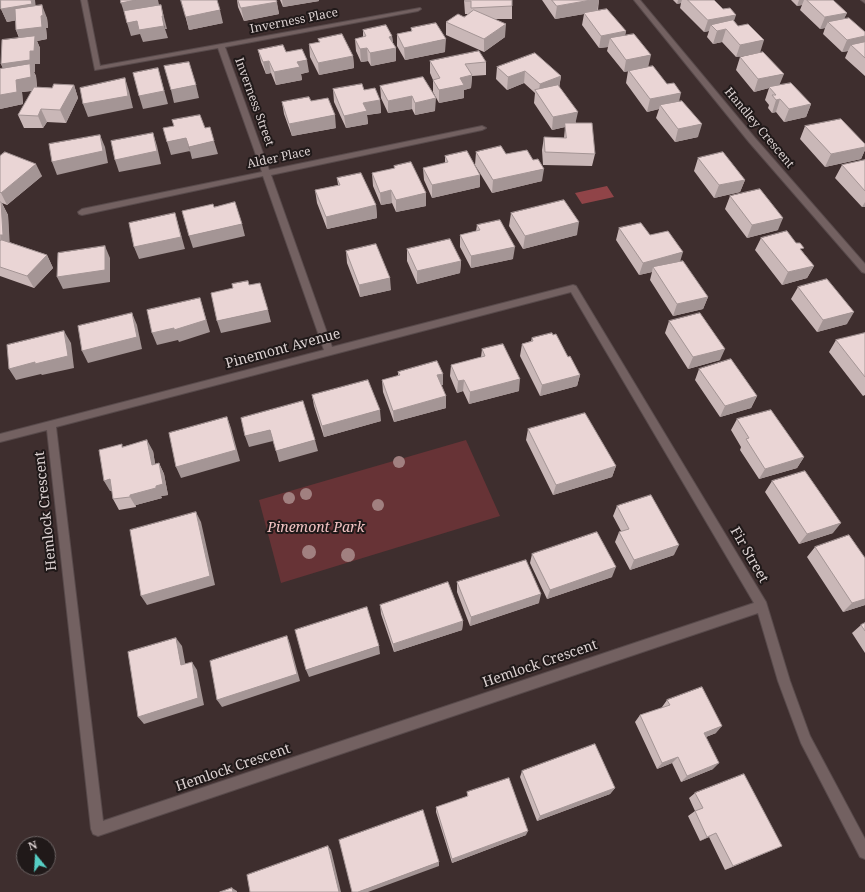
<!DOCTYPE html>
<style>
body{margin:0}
#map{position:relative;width:865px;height:892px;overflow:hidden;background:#3e2e2e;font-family:"Noto Serif",serif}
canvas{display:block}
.north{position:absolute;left:16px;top:836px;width:40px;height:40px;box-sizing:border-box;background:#201919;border:1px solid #6b6363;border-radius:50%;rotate:342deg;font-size:11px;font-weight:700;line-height:16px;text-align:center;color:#dbd1d1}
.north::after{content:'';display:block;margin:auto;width:14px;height:18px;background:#56cec4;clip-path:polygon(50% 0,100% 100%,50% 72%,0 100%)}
</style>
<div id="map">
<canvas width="865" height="892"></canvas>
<div class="north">N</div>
</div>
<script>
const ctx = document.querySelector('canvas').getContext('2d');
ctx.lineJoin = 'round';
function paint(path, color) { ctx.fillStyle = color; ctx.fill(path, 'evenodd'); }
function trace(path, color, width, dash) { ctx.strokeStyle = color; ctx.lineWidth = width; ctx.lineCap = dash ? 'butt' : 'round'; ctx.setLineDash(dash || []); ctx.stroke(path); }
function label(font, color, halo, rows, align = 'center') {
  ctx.font = font + ' "Noto Serif",serif'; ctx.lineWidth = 4; ctx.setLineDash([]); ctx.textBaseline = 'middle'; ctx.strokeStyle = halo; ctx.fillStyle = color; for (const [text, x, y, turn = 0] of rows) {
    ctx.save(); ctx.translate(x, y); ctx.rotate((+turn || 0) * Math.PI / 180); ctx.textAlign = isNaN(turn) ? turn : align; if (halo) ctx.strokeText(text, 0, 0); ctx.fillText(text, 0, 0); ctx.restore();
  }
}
paint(new Path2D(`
 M466,440L500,516L281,583L259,500Z`), '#673336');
paint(new Path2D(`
 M607,186L614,197L582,204L575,193Z`), '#904448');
const street = new Path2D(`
 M81,0H87L100,66L420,8L421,9L418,11L225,47L269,170L482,126L486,128L482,130L271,175L332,347L573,285L576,286L766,602L790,681L810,736L865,839V859L860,857L801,743L778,681L758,613L98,836L93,834L91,829L47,430L0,442V434L324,350L263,176L82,215L79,214L78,212L82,209L262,172L218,48L95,70ZM571,292L754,603L103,821L56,427Z
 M634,0H640L755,138L865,264V273L862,272L749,142Z
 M861,0H865V3Z`);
trace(street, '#584a4b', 2);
paint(street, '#736161');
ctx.fillStyle = '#a18080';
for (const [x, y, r] of [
 [399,462,6],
 [306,494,6],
 [289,498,6],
 [378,505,6],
 [309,552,7],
 [348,555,7]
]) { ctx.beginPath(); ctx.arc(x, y, r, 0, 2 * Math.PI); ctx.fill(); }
paint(new Path2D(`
 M0,0L35,6L47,18L48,28H46L47,39L37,41L40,48V64H35V72H34L36,76L37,87L52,88L74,85L78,98L66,123L47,122L43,128H24L18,115L32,91L22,92L23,104L0,109V69L3,68L1,64L19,38L16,30V20L7,22L1,9Z
 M181,0L223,23L189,30Z
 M237,0H276L279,14L244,21L238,7Z
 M280,0H319V1L283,7Z
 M464,0H512V19H495L505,37L484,52L446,35V22L464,17L469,14H465Z
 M542,0H599L598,10L626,31L625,35L648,67L679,101L698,137L675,142L656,118L659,109L647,112L626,83L628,71L624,72L607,51L608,47L599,48L582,25L584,14L555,19Z
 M673,0H714L734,21L760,53L736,57L722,42L713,44L707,37L709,31L704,32L680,8L681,3L677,4Z
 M791,0H833L847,13L844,18L865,32V76L845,58L848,51L842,52L823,34L825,28L820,29L800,10L802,5L797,6Z
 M411,28L445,52L405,60L397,46V34L411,31Z
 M363,30L392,36L393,43L396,48V61L371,66L368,61L361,62L356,51L355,39L363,37Z
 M318,39L353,56L354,68L319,75L310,57L309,44L319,42Z
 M258,50L286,52L309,72L301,74L302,80L276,85L271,73L266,74L261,62Z
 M740,57L779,85L811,104L806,117L784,122L776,112L772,113L768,108L769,105L765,100L769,88L754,92L736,70Z
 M430,61L486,62V75L472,76L471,88L464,90V98L439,103L433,92V80L430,73Z
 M497,67L561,76L559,87L576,123L595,154L592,166L543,165L542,150L544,137L564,138L565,127L552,130L534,103L535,93L524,83L507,90L496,79Z
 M423,77L435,111L415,115L412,109L388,113L381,98L380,86Z
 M333,89L364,90L380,100L381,113L367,115L368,124L346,128L334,102Z
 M282,102L336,128L292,136L284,114Z
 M805,126L865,144V150L861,159L825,167L800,139Z
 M476,152L506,154L542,181L492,193L475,165Z
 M0,156L42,176L7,205L2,203L8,215L9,242L47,255L53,268L34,288L0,276Z
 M445,156L480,175V187L432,198L424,180L423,168L445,163Z
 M698,158L745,180L740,192L714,198L694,171Z
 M865,160V207H862L835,178L842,165Z
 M394,166L426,206L396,212L392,203L381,205L373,186L372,173L394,169Z
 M337,178L376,205L377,218L327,229L317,203L315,190L338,185Z
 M730,196L778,230L747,238L725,209Z
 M511,213L577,235L523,249L509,226Z
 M477,225L513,259L471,268L460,247V235L476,231Z
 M619,228L650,235L680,261L708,297L703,309L673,316L650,280L652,272L639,275L616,240Z
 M761,238L796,243L802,251L814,266L807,278L782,285L755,250Z
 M407,249L461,261L460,273L417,284L407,261Z
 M346,251L391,290L360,297L347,263Z
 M798,287L847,324L817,332L791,299Z
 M669,321L720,360L688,369L665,333Z
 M865,333V395L863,396L829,352L836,340Z
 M532,338L568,357L580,375L577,386L540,396L520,356L522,344L531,341Z
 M482,349L519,391L469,404L463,391L457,393L450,376L451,365L481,357Z
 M699,369L757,396L751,408L720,417L695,380Z
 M398,372L443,374V385H441L446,396V408L394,422L383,392L382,380L398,376Z
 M312,395L381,421L324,437L314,406Z
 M737,419L804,457L797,468L759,479L740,450L741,447L731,430Z
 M528,429L616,466L612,477L553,495L526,440Z
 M123,447L153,451L155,464L159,463L164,474L168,495L161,496L162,498L136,505V507L119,510L113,499L112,491H110Z
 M772,481L833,533L799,544L765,492Z
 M617,506L674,555L630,570L615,542L619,532L621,531L613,516Z
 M815,547L865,605L843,612L807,557Z
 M532,554L612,577L547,599L530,563Z
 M457,582L539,603L470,626L457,592Z
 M380,605L463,621L462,630L394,652L381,614Z
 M865,623V653L852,633L861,625Z
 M667,700L716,733L706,737L713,769L681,782L672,763L657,769L635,722L640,715L662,708V707Z
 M522,771L615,788L610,794L537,821L520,777Z
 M467,792L526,835L452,863L436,812V807L467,797Z
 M695,793L782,846L725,870L709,837L700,841L688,816L695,811L689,798Z`), '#c9b7b7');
paint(new Path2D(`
 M31,0H35L37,17L7,22L1,9Z
 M136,0H158L160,9L125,15L121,3Z
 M282,0H319V1L283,7Z
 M591,0H599L597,11L584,13V14L555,19L557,6Z
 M678,0H682L681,3L677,4Z
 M799,0H804L802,5L797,6Z
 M277,2L279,14L244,21L241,8Z
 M42,5L47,18L48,28H46L47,39L37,41L40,48V64H35V72H34L36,76L37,90L22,92L23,104L0,109V95L6,76L1,64L22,43L16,30L41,16Z
 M161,5L167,29H165L162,16Z
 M220,10L223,23L189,30L186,17Z
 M847,13L841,25L828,22L825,28L820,29L825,17Z
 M736,15L732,27L711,25L709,31L704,32L708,20Z
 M137,21L164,26L168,38L143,42L140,34L131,36L127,23Z
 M506,24L505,37L484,52V39Z
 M726,29L722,42L713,44L717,31Z
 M626,31L623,44L610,38L608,47L599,48L601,36Z
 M392,36L393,49L396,48V61L371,66L370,53L389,37Z
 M865,36V44L851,45L848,51L842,52L847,40Z
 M446,39L445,52L405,60L404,48Z
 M764,40L760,53L736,57L740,45Z
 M367,48L368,61L361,62L360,49Z
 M651,55L648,68L624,72L626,60Z
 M353,56L354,68L319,75L318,63Z
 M307,60L309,72L301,74L302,80L276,85L274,72L297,62Z
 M269,61L271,73L266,74L263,62Z
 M158,68L168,104L143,109L139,96Z
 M525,71L524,83L507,90L508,77Z
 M784,74L779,86L769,87V88L754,92L758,79Z
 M472,75L471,88L464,90V98L439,103V90L460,78Z
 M561,76L559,89L538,95L540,84Z
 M125,78L129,91L133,108L88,117L83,104Z
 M74,85L78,98L66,123L60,110Z
 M196,85L199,98L174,103L171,90Z
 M681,93L678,106L660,105L659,109L647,112L650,99Z
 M412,96V109L388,113V101Z
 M436,98L435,111L415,115V103Z
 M780,99L776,112L772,113L776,100Z
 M380,100L381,113L367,115L368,124L346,128L344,116L363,103Z
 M811,104L806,117L784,122L789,109Z
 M41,109L47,122L43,128L38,116Z
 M578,112L575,125L565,123V127L552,130L553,117Z
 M335,115L336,128L292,136L289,124Z
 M702,124L698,137L675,142L678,129Z
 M153,133L157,146L161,164L119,172L115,160Z
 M100,135L105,147L108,163L57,175L52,162Z
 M186,138L190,151L171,155L167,142Z
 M214,141L218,154L192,159L189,147Z
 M865,147V150L861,159L825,167L831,154Z
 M36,164L42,176L7,205L1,193Z
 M544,169L542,181L492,193L493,180Z
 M480,175V187L432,198V185Z
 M745,180L740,192L714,198L719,185Z
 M391,190L392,203L381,205L380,193Z
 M426,193V206L396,212V200Z
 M1,202L8,215L10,247L0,249Z
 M865,202V207H862Z
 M376,205L377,218L327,229L326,217Z
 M175,213L185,249L139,259L134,247Z
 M783,218L778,230L747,238L752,225Z
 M579,222L577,235L523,249L525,236Z
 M242,224L245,236L193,248L189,236Z
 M105,246L110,258V282L63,289L57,277Z
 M515,247L513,259L471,268V256Z
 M683,252L679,265L653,267L652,272L639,275L643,263Z
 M47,255L53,268L34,288L27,276Z
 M461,261L460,273L417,284V271Z
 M814,266L807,278L782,285L788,272Z
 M390,278L391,290L360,297L359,285Z
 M708,297L703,309L673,316L677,304Z
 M200,298L210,332L179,342L178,340L157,345L152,333Z
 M268,310L271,322L221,333L217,321Z
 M854,312L847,324L817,332L823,320Z
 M132,313L137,325L142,349L88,363L82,351Z
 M64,331L71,343L74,368L42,375L41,374L16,380L9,369Z
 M725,349L720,360L688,369L693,357Z
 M443,374V385L437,387V375Z
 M580,375L577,386L540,396L542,385Z
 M520,379L519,391L469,404L470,392Z
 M464,380L463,391L457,393L458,381Z
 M446,396V408L394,422L393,411Z
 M757,396L751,408L720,417L725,406Z
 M380,410L381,421L324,437L322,426Z
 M227,417L231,428L240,461L181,478L176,467Z
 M270,430L273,441L249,447L245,436Z
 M147,440L153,451L157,475L152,465Z
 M315,440L318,451L279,462L276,451Z
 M804,457L797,468L759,479L765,469Z
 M159,463L164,474L168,495L161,496L162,498L136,505V507L130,497V495L156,486Z
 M616,466L612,477L553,495L556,485Z
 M110,479L116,490L110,491L104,481Z
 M196,512L201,522L215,585L147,605L141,596Z
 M841,523L833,533L799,544L807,534Z
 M679,545L674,555L630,570L634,560Z
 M616,567L612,577L547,599L550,590Z
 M541,594L539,603L470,626L471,617Z
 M865,599V605L843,612L852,603Z
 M463,621L462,630L394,652L393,644Z
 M287,636L290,644L300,681L222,707L217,700Z
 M176,638L182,646L187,673L181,665Z
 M379,646L380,654L309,677L306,670Z
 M192,662L197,670L204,705L144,724L138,717Z
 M722,726L716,733L698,740L704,733Z
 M678,757L672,763L657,769L662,763Z
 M719,763L713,769L681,782L687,776Z
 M615,788L610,794L537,821L540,816Z
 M528,831L526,835L452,863V859Z
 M716,833L709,837L700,841L707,837Z
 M328,846L331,850L341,892H339Z
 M782,846L773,850L725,870L733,866Z
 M439,862V866L368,892H358Z
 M232,888L237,891V892H233Z`), '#a49595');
const building = new Path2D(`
 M1,0H31L32,4L1,9Z
 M121,0H136L121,3Z
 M181,0H217L220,10L186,17Z
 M238,0H276L277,2L241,8Z
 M465,0H512V6L471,8V1H465Z
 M552,0H591L557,6Z
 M688,0H714L723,9L730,8L736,15L708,20Z
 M807,0H833L847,13L825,17Z
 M42,5L43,15L41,16L42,27L16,30L15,9Z
 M161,5L163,16H162L164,26L139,30L137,21L127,23L124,11Z
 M607,9L626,31L601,36L584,13Z
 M474,10L506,24L484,39L446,22L458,14L464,17Z
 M849,18L865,32V36L847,40L828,22Z
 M733,20L738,26L748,24L764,40L740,45L726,29L717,31L711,25Z
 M436,23L446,39L404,48L397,34L412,31L411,28Z
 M386,25L392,36L389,37L396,48L370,53L367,48L360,49L355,39L366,36L363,30Z
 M342,34L353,56L318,63L309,44L320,42L318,39Z
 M634,34L651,55L626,60L610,38Z
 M35,36L34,51H30V60L1,64L2,40Z
 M865,42V58L851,45Z
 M283,45L286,52L302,49L307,60L297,62L300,67L274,72L269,61L263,62L258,50Z
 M479,51L486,62L465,64L472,75L460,78L464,85L439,90L433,80L440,78L430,61Z
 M763,52L784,74L758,79L740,57Z
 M535,53L561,76L540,84L525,71L508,77L497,67Z
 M189,62L196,85L171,90L164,66Z
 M30,64L31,77L16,80L17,92L0,95V69Z
 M653,66L667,84L674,83L681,93L650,99L629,71Z
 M158,68L164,91L139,96L133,73Z
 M423,77L436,98L415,103L412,96L388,101L380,86Z
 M125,78L128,96L83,104L80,88Z
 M791,83L811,104L789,109L780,99L776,100L772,95H776L769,87Z
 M54,84L74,85L60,110L41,109L38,116L18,115L34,87L52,88Z
 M362,84L364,90L375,88L380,100L363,103L367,111L344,116L333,89Z
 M558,85L578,112L553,117L535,90Z
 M309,97L311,101L328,98L335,115L289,124L282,102Z
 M682,101L702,124L678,129L660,105Z
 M200,115L205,128L210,127L214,141L189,147L186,138L167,142L163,128L174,126L172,120Z
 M841,119L865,144V147L831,154L805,126Z
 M565,123H592L595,154L545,152L544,137L566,138Z
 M153,133L157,151L115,160L111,141Z
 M100,135L103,151L52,162L49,144Z
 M501,146L506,154L527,150L533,160L538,159L544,169L493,180L476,152Z
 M467,151L480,175L432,185L423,168L448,162L445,156Z
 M5,152L36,164L1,193L0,192V156Z
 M723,152L745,180L719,185L698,158Z
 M865,160V191L842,165Z
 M411,162L426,193L396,200L391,190L380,193L372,173L395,168L394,166Z
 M361,173L376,205L326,217L315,190L340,185L337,178Z
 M760,189L783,218L752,225L730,196Z
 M564,200L579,222L525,236L511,213Z
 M0,202H1L3,235H0Z
 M235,202L242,224L189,236L182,211L213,204L214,207Z
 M175,213L181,237L134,247L129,223Z
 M500,220L515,247L471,256L460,235L480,230L477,225Z
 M641,223L650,235L668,231L683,252L643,263L619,228Z
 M787,231L796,243H800L804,248L800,249L814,266L788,272L761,238Z
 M450,239L461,261L417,271L407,249Z
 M2,240L47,255L27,276L0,267V241Z
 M376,244L390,278L359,285L346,251Z
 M105,246V270L57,277L58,253Z
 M683,261L708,297L677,304L653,267Z
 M827,279L854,312L823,320L798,287Z
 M248,281L249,285L260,283L268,310L217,321L211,293L233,288L232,284Z
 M200,298L206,320L174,330V328L152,333L147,310Z
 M132,313L137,337L82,351L78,326Z
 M700,313L725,349L693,357L669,321Z
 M64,331L68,356L35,364V362L9,369L7,345Z
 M552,333L553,335L556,334L568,357L570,356L580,375L542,385L522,344L533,341L532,338Z
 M865,333V377L836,340Z
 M503,344L520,379L470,392L464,380L458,381L451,365L485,356L482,349Z
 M731,359L757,396L725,406L699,369Z
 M437,361L443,374L437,375L446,396L393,411L382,380L400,375L398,372Z
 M368,380L380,410L322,426L312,395Z
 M303,401L315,440L276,451L270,430L245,436L241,418Z
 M771,410L804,457L765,469L746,439L749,438L737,419Z
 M585,413L616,466L556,485L528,429Z
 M227,417L236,450L176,467L169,433Z
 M147,440L152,465L159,463L163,484L156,486V488L130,495V497L113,499L110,479L104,481L99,450L122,444V447Z
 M805,471L841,523L807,534L772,481Z
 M651,495L679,545L634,560L619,532L629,529L617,506Z
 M196,512L210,576L141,596L130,530Z
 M597,532L616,567L550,590L532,554Z
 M849,535L865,558V599L852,603L815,547Z
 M526,560L541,594L471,617L457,582Z
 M448,582L463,621L393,644L380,605Z
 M367,607L379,646L306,670L295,630Z
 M865,623V631L861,625Z
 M287,636L297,674L217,700L210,661Z
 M176,638L181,665L192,662L198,698L138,717L128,652Z
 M702,687L722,726L704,733L719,763L687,776L678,757L662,763L640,715L670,705L667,700Z
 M595,744L615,788L540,816L522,771Z
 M744,774L782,846L733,866L716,833L707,837L695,811L703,808L695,793Z
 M509,778L528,831L452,859L436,807L468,796L467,792Z
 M423,810L439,862L358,892H352L339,840Z
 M328,846L339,892H250L247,875Z
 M232,888L233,892H220Z`);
paint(building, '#ead5d5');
trace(building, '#a49595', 1);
label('12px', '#dbd1d1', '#201919', [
 ["Inverness Place",294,21,-11],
 ["Inverness Street",254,102,70],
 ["Handley Crescent",759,128,50],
 ["Alder Place",279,158,-12]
]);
label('14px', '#dbd1d1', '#201919', [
 ["Pinemont Avenue",283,349,-15],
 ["Hemlock Crescent",46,511,-96],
 ["Fir Street",749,555,60],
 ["Hemlock Crescent",540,664,-19],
 ["Hemlock Crescent",233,768,-19]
]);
label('italic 14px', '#f2c3c3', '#201919', [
 ["Pinemont Park",316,528]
]);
</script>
